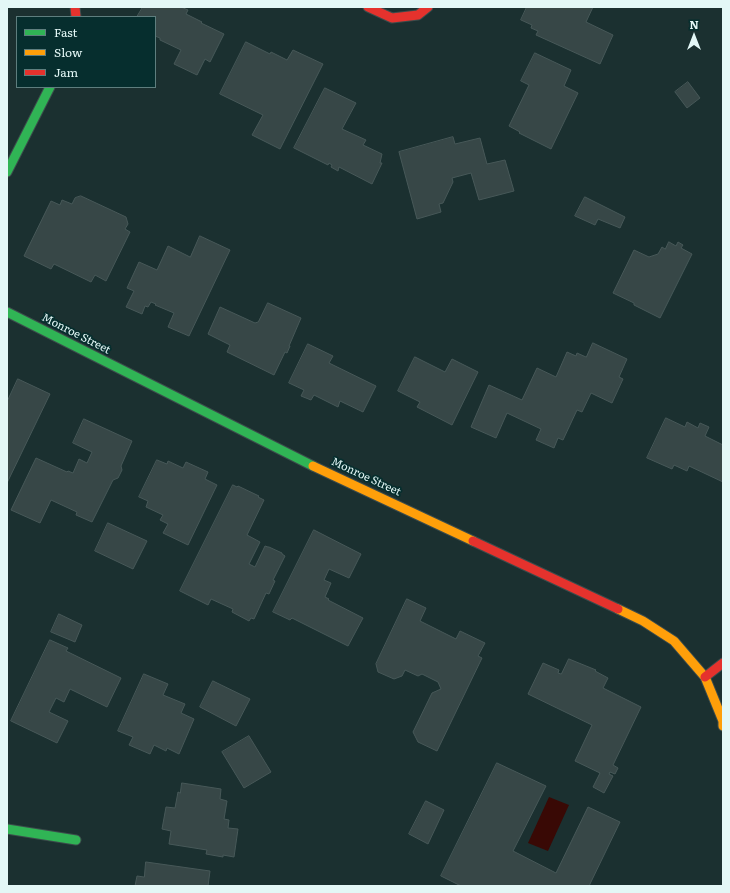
<!DOCTYPE html>
<style>
body{margin:0}
#map{position:relative;width:730px;height:893px;overflow:hidden;background:#1b3030;font-family:Literata,serif}
canvas{display:block}
.frame{position:absolute;inset:0;border:8px solid #e3f7f6;pointer-events:none}
.legend{position:absolute;left:16px;top:16px;width:140px;height:72px;box-sizing:border-box;background:#062e2e;border:1px solid #5e7e7e;margin:0;padding:5px 7px;list-style:none;font-size:12px;color:#e3f7f6}
.legend li{display:flex;align-items:center;gap:8px;height:20px}
.legend b{width:20px;border:1px solid #5e7e7e}
.north{position:absolute;left:674px;top:16px;width:40px;height:40px;-webkit-text-stroke:3px #062e2e;paint-order:stroke;rotate:0deg;font-size:11px;font-weight:700;line-height:16px;text-align:center;color:#e3f7f6}
.north::after{content:'';display:block;margin:auto;width:14px;height:18px;background:#e3f7f6;clip-path:polygon(50% 0,100% 100%,50% 72%,0 100%)}
</style>
<div id="map">
<canvas width="730" height="893"></canvas>
<div class="frame"></div>
<ul class="legend">
<li><b style="height:5px;background:#30b455"></b>Fast</li>
<li><b style="height:5px;background:#ff9f0a"></b>Slow</li>
<li><b style="height:5px;background:#e5322d"></b>Jam</li>
</ul>
<div class="north">N</div>
</div>
<script>
const ctx = document.querySelector('canvas').getContext('2d');
ctx.lineJoin = 'round';
function paint(path, color) { ctx.fillStyle = color; ctx.fill(path, 'evenodd'); }
function trace(path, color, width, dash) { ctx.strokeStyle = color; ctx.lineWidth = width; ctx.lineCap = dash ? 'butt' : 'round'; ctx.setLineDash(dash || []); ctx.stroke(path); }
function label(font, color, halo, rows, align = 'center') {
  ctx.font = font + ' Literata,serif'; ctx.lineWidth = 3.5; ctx.setLineDash([]); ctx.textBaseline = 'middle'; ctx.strokeStyle = halo; ctx.fillStyle = color; for (const [text, x, y, turn = 0] of rows) {
    ctx.save(); ctx.translate(x, y); ctx.rotate((+turn || 0) * Math.PI / 180); ctx.textAlign = isNaN(turn) ? turn : align; if (halo) ctx.strokeText(text, 0, 0); ctx.fillText(text, 0, 0); ctx.restore();
  }
}
paint(new Path2D(`
 M549,797L569,805L548,851L528,843Z`), '#390905');
const building = new Path2D(`
 M143,7H181L188,10L186,14L202,22L201,23L224,34L210,62L205,59L197,75L174,64L181,50L160,40V38L155,36V17H137Z
 M527,7H593L586,22L613,35L600,64L536,35L538,31L531,28L532,25L521,20Z
 M246,42L270,54L271,52L287,60L293,50L323,64L280,149L252,135L263,115L220,94Z
 M535,53L571,70L564,86L578,93L551,149L519,133L520,132L509,126L529,85L521,81Z
 M688,82L700,98L687,108L675,92Z
 M325,88L356,103L342,129L366,140L363,145L382,154L380,163H382L372,184L339,167L338,171L331,167L332,165L329,163L328,165L294,148Z
 M453,137L455,144L480,138L487,164L505,160L514,191L479,200L471,173L452,178L453,182L443,203L439,204L441,212L417,219L399,152Z
 M81,196L126,217L128,224L125,229L130,232L106,281L95,275L91,282L54,264L51,269L24,256L51,201L60,205L62,200L72,204L75,198Z
 M585,197L625,217L620,228L598,219L595,225L575,216Z
 M200,236L230,250L189,336L168,327L174,313L155,305L156,304L151,302L148,307L145,306L142,314L126,307L134,291L127,288L139,262L157,270L168,246L190,257Z
 M669,242L676,246L678,242L683,245L681,248L692,254L660,318L634,305V303L613,293L634,250L649,257L658,254L662,247L665,249Z
 M268,303L301,318L289,346H290L287,353L285,352L274,375L227,352L230,345L208,334L220,307L255,323L258,322Z
 M593,343L627,359L619,377L623,379L612,403L591,393L582,412L577,410L563,440L558,438L554,448L536,440L541,429L507,413L496,438L471,427L489,385L522,400L537,368L556,377L567,352L576,356L577,353L586,357Z
 M308,344L333,356L329,363L376,386L363,412L340,401L338,407L314,395L311,400L301,396L304,390L289,383Z
 M415,357L445,372L452,359L478,372L452,425L417,407L420,402L398,391Z
 M18,379L50,394L7,483V402Z
 M666,418L685,427L687,422L698,428L700,423L709,427L705,436L723,445V482L689,466L687,471L674,465L672,469L647,458Z
 M84,419L132,441L121,466L122,470L118,478L113,480L92,522L76,515L77,512L51,500L40,523L11,510L36,458L67,472L68,471L73,473L79,459L87,463L92,452L73,443Z
 M157,460L167,464L168,461L183,468L186,462L208,472L205,479L217,485L188,545L163,533L168,524L160,520L163,515L146,507L148,501L139,497Z
 M233,485L237,487L238,486L259,496L258,497L264,500L247,535L260,542L249,564L255,567L265,546L268,547H269L282,553V554L285,556L273,580L275,581L269,594L266,593L254,619L251,618L249,621L232,612L233,609L211,599L208,605L180,591Z
 M108,523L147,541L133,569L95,551Z
 M314,530L361,554L349,578L329,569L324,580L331,583L325,597L329,599L328,600L363,618L348,646L292,618L290,620L273,612Z
 M407,599L426,608L420,621L456,639L460,631L485,643L478,656L482,658L437,751L418,742L413,732L432,693L441,689L438,682L422,674L418,676L405,670L402,676L394,679L378,672L376,664Z
 M59,614L82,625L75,642L51,632Z
 M50,640L68,648L66,651L121,678L107,707L70,689L64,702L56,698L49,712L68,721L57,743L11,721Z
 M569,659L596,670L595,671L608,678L603,688L641,707L613,765L618,768L615,774L610,772L609,774L613,776L604,793L593,787L600,773L575,761L592,725L528,694L543,663L559,670L558,673L561,674Z
 M144,674L168,684L163,695L185,704L181,713L194,719L179,754L167,748L166,751L154,745L150,754L129,745L133,737L118,731Z
 M213,681L250,699L236,726L200,707Z
 M249,736L271,772L244,788L222,752Z
 M497,763L546,786L513,851L556,873L588,807L620,822L589,886H461L441,876Z
 M182,783L221,789L220,799L227,801L224,819L229,820L228,828L238,829L234,857L223,855V857L206,854L207,850L169,844L171,831L162,829L166,807L175,808L178,792L180,793Z
 M426,801L444,810L428,844L409,834Z
 M146,862L210,871L208,886H135L137,876L144,877Z`);
paint(building, '#374747');
trace(building, '#475858', 1);
const fast = new Path2D(`
 M7,172L50,87
 M7,312L313,466
 M7,829L76,840`);
const slow = new Path2D(`
 M313,466L473,541
 M618,609L643,621L674,641L705,677L723,721V726`);
const jam = new Path2D(`
 M75,7L76,17
 M368,7L392,18L418,15L428,7
 M473,541L618,609
 M705,677L723,663`);
trace(fast, '#3c4c4c', 11);
trace(slow, '#3c4c4c', 11);
trace(jam, '#3c4c4c', 11);
trace(fast, '#30b455', 9);
trace(slow, '#ff9f0a', 9);
trace(jam, '#e5322d', 9);
label('11px', '#e3f7f6', '#062e2e', [
 ["Monroe Street",76,334,27],
 ["Monroe Street",366,477,25]
]);
</script>
